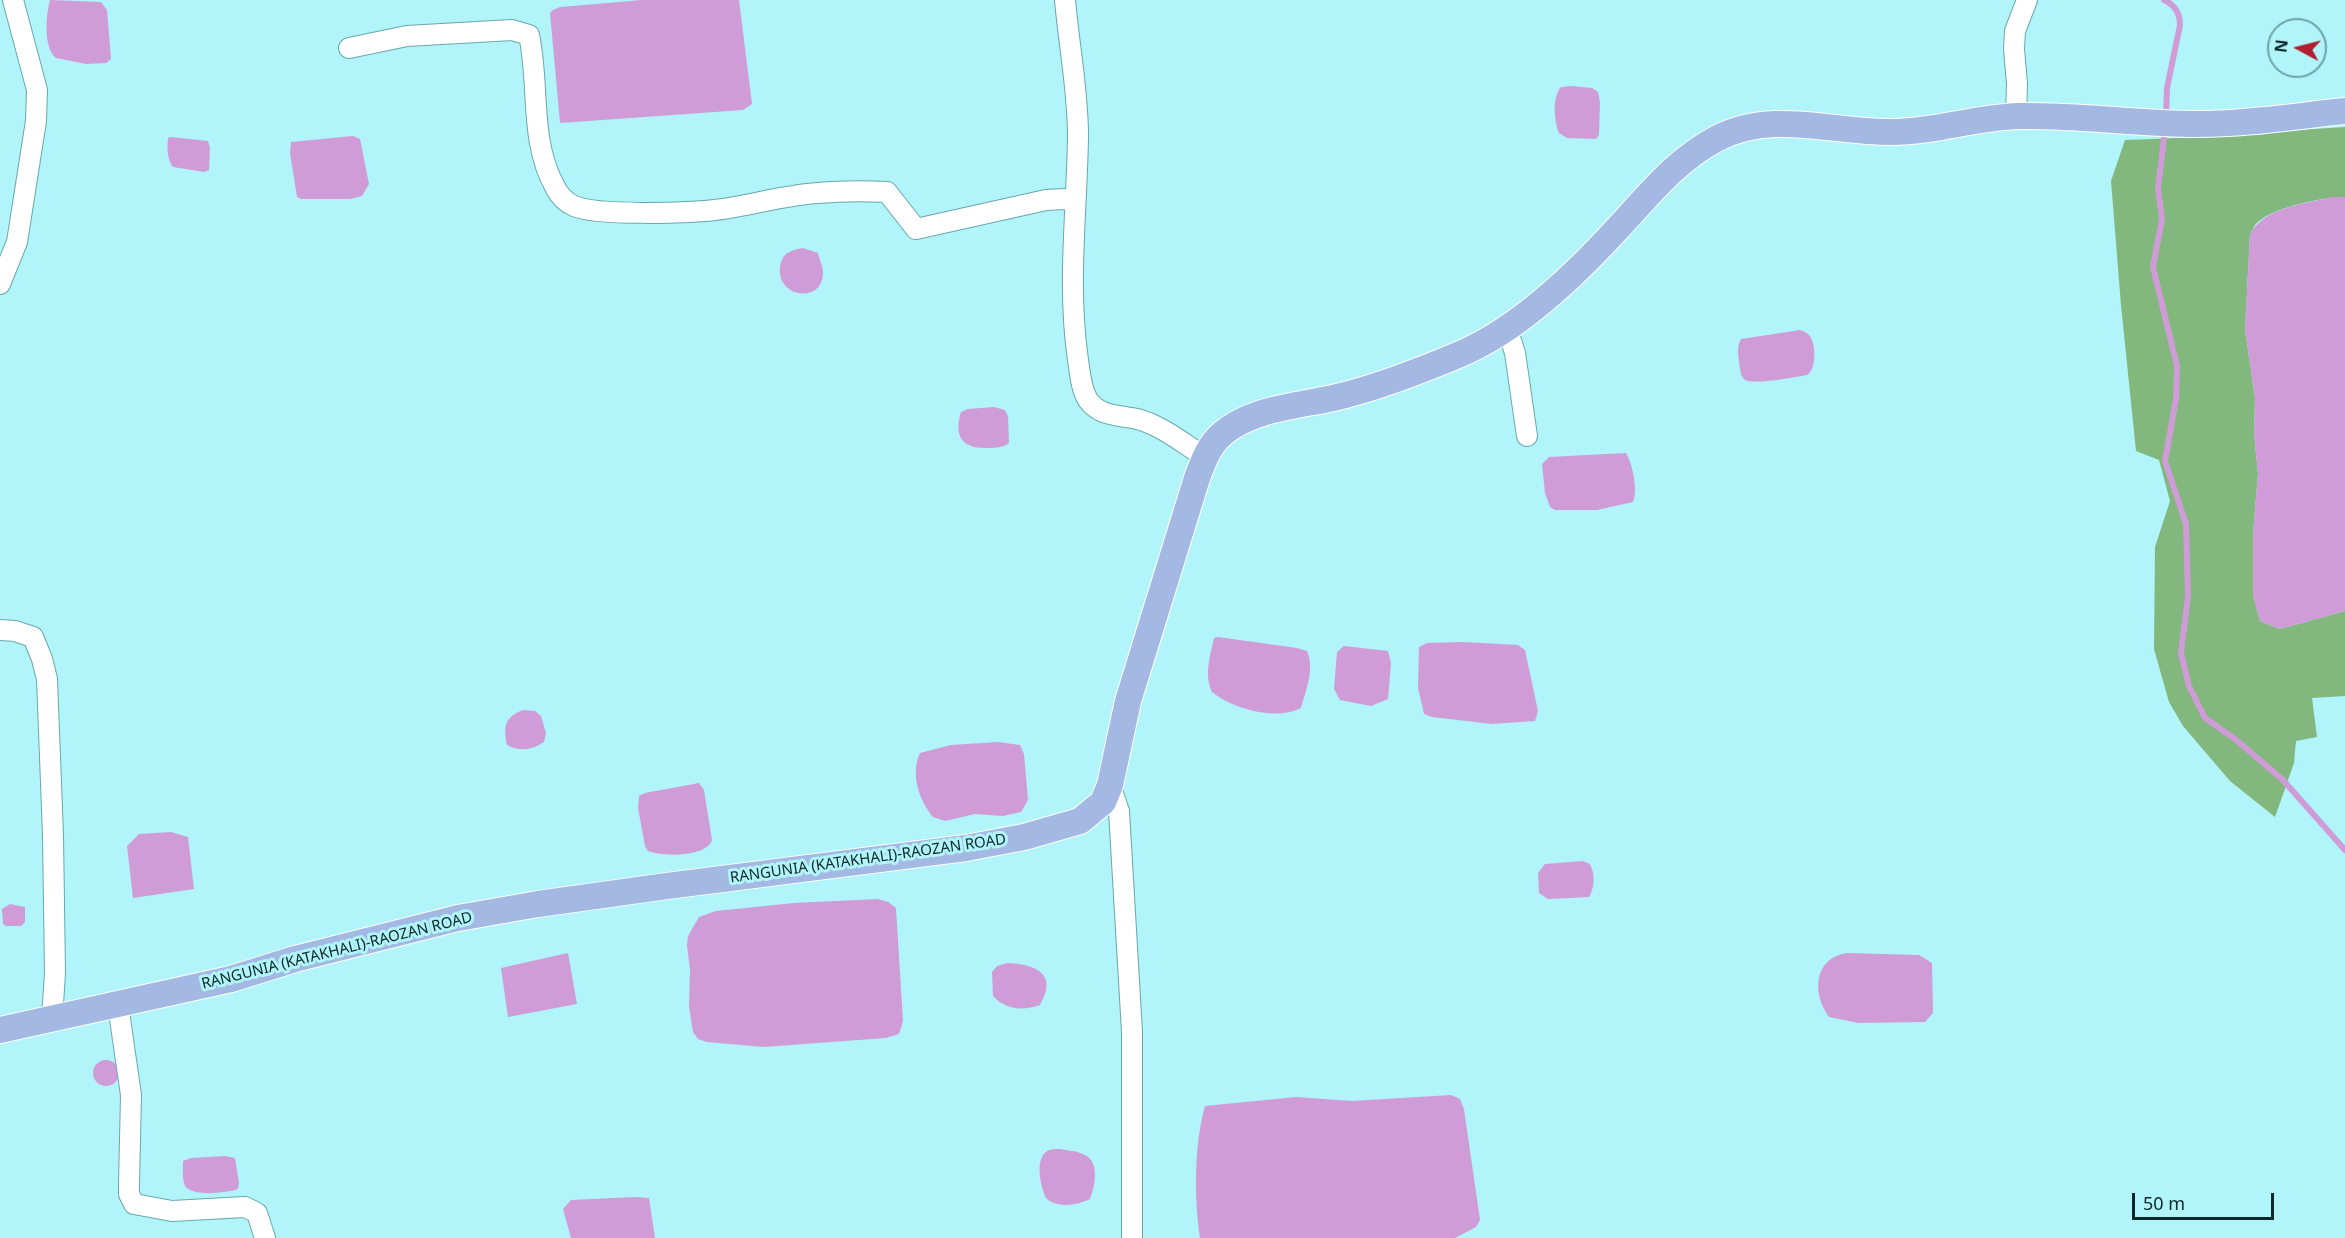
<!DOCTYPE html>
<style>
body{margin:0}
#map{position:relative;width:2345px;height:1238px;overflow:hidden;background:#b1f4fa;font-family:"Noto Sans",sans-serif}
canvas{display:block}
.north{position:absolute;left:2267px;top:18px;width:60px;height:60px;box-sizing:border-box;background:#b1f4fa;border:2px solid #6fa3a7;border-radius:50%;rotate:277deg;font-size:16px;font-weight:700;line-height:24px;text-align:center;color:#0d292b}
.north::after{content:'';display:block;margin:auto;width:21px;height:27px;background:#b11f2d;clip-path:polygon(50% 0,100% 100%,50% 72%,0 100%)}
.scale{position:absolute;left:2132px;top:1193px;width:142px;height:27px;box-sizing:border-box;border:3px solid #0d292b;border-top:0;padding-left:8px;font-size:18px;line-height:21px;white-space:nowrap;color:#0d292b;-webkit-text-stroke:4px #b1f4fa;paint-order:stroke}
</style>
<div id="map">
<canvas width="2345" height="1238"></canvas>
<div class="north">N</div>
<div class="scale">50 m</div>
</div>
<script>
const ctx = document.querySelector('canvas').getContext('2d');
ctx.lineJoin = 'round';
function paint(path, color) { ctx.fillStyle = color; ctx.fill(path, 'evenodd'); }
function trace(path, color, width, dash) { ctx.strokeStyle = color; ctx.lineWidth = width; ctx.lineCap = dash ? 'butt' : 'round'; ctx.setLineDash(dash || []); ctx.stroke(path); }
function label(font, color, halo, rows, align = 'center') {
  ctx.font = font + ' "Noto Sans",sans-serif'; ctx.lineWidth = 6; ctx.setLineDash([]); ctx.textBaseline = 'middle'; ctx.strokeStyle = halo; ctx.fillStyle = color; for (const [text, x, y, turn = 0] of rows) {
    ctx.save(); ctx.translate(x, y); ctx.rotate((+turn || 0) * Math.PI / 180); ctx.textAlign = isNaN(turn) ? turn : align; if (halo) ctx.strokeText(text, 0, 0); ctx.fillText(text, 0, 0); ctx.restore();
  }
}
paint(new Path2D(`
 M2345,127V197C2323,197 2275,207 2258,222C2254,225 2253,230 2250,234L2245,330L2255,398L2254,433L2258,474L2253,534V595L2260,621L2280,629L2345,611V696L2312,698L2317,737L2296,741L2294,763L2275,817L2230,781L2183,726L2169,702L2154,649L2155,547L2170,501L2159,460L2136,451L2121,305L2111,181L2125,140C2199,138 2272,131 2345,127Z`), '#82b77e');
paint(new Path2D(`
 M50,0L101,2L107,10L111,59L106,63L86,64L56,58C43,47 46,15 50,0Z
 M642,0H739L752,104L743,110L560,123L550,13L553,10L560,7Z
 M1571,86L1592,88L1598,92L1600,102L1599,135L1596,139L1567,138L1559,133C1554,121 1552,97 1561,87Z
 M353,136L360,139L369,184L362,196L350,199H301L297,197L290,153L291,142Z
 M171,137L208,141L210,148L209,170L204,172L173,167C167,160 167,147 168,138Z
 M2332,197H2345V611L2280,629L2260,621L2253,595V534L2258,474L2254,433L2255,398L2245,330L2250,234C2265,207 2304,204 2332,197Z
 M803,248L818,253C819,259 823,266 823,271C824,307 771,297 781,262C785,251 793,250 803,248Z
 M1800,330C1803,331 1806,332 1809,335C1816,342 1817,370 1807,375C1795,377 1754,385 1745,380C1740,376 1740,368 1739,362C1738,354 1737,345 1741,339Z
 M994,407L1005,410L1008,416L1009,443C1002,448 994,448 985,448C961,448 954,435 961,412L968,409Z
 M1626,453C1633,465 1638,490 1633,502L1597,510H1555L1550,507L1545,493L1542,464L1549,457Z
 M1218,637L1297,648L1307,651C1315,668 1306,690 1301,708C1276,721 1233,709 1212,692C1204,675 1210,656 1214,638Z
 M1464,642L1518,645L1525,650L1538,711L1535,721L1492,724L1432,717L1424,714L1418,688L1419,647L1427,643Z
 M1344,646L1388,651L1391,663L1388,699L1371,706L1340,700L1334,689L1337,652Z
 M523,710L535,711L541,716L546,733L544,742C532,750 520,752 507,745C503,726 505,717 523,710Z
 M998,742L1020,745L1024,754L1028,800L1021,812L1003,816L975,814L945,821L933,817C919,800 910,774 920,753L951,745Z
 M699,783L704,790L712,840C707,857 663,857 648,851L645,846L638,808L639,796L645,793Z
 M171,832L188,837L194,889L133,898L127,846L139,834Z
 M1583,861L1590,864C1595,874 1595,887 1589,897L1548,899L1539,893L1538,873L1545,864Z
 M878,899L888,902L896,908L903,1021L899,1034L886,1038L764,1047L707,1042L698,1039L693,1032L689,1007L690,969L687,946L688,936L699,917L716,911L794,903Z
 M10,904L25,907V922L21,926H6L3,924L2,909Z
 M568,953L577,1004L508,1017L501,968Z
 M1847,953L1919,955L1932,963L1933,1013L1925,1022L1858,1023L1829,1017C1812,994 1813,958 1847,953Z
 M1007,963C1034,964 1059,973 1040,1005C1023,1011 1006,1010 993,996L992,972L997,966Z
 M93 1073a13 13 0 1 1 26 0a13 13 0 1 1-26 0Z
 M1451,1095L1460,1099L1464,1109L1480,1220L1476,1227L1455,1238H1200C1194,1198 1194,1145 1205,1106L1296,1097L1352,1101Z
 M1061,1149C1069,1151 1078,1151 1085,1155C1100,1162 1095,1187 1090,1199C1078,1205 1057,1209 1046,1198C1041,1187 1034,1160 1047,1151C1051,1149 1056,1149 1061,1149Z
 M225,1156L235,1158L239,1183L238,1189C227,1193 192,1197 185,1186C182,1179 183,1168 183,1161L191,1158Z
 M636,1197L649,1198L655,1238H571L563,1209L571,1200Z`), '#d09cd7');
trace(new Path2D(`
 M2164,0C2175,5 2180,14 2180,25L2167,88L2166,117
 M2165,130L2158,188L2162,219L2153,267L2177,366L2176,399L2165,461L2186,524L2188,596L2181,653L2189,686L2205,718L2235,739L2283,780L2345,850`), '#d09cd7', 6);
const minor = new Path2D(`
 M1065,0C1069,46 1078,90 1078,136C1077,211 1067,285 1078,360C1080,373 1081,389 1088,400C1100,417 1120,415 1137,419C1161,425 1184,444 1205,457
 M349,48L407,36L512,30L529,35C540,86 529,140 555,187C559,195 565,202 574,206C596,216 688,213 715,210C750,206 783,195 818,193C841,191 864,191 887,192L916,229L1046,200L1064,199L1074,202
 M2016,116L2017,84L2014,49L2015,31L2027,0
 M0,284L17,242L36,121L37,90L13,0
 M1507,328L1515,353L1527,436
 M0,630L15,631L33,637L42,659L47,679L53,835L55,973L52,1019
 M1110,785L1119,811L1132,1032V1238
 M118,1005L131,1095L129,1183V1194L134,1204L172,1211L245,1207L257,1213L265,1238`);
const major = new Path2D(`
 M0,1030L231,979L295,959L458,918L538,904L667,886L966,848L1024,837L1080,821L1103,802L1110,785L1128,701L1197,478C1203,462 1209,445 1222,434C1256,405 1309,406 1349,394C1387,384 1422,370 1458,355C1516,331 1575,275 1617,229C1648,196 1675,161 1716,139C1772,109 1833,133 1892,132C1935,132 1976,117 2019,116C2079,115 2139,124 2198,124C2247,124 2296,116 2345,111`);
trace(minor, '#67a8ae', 22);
trace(major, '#fff', 28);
trace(minor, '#fff', 20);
trace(major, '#a3b9e4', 26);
label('15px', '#0d292b', '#b1f4fa', [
 ["RANGUNIA (KATAKHALI)-RAOZAN ROAD",868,859,-8],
 ["RANGUNIA (KATAKHALI)-RAOZAN ROAD",337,951,-14]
]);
</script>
